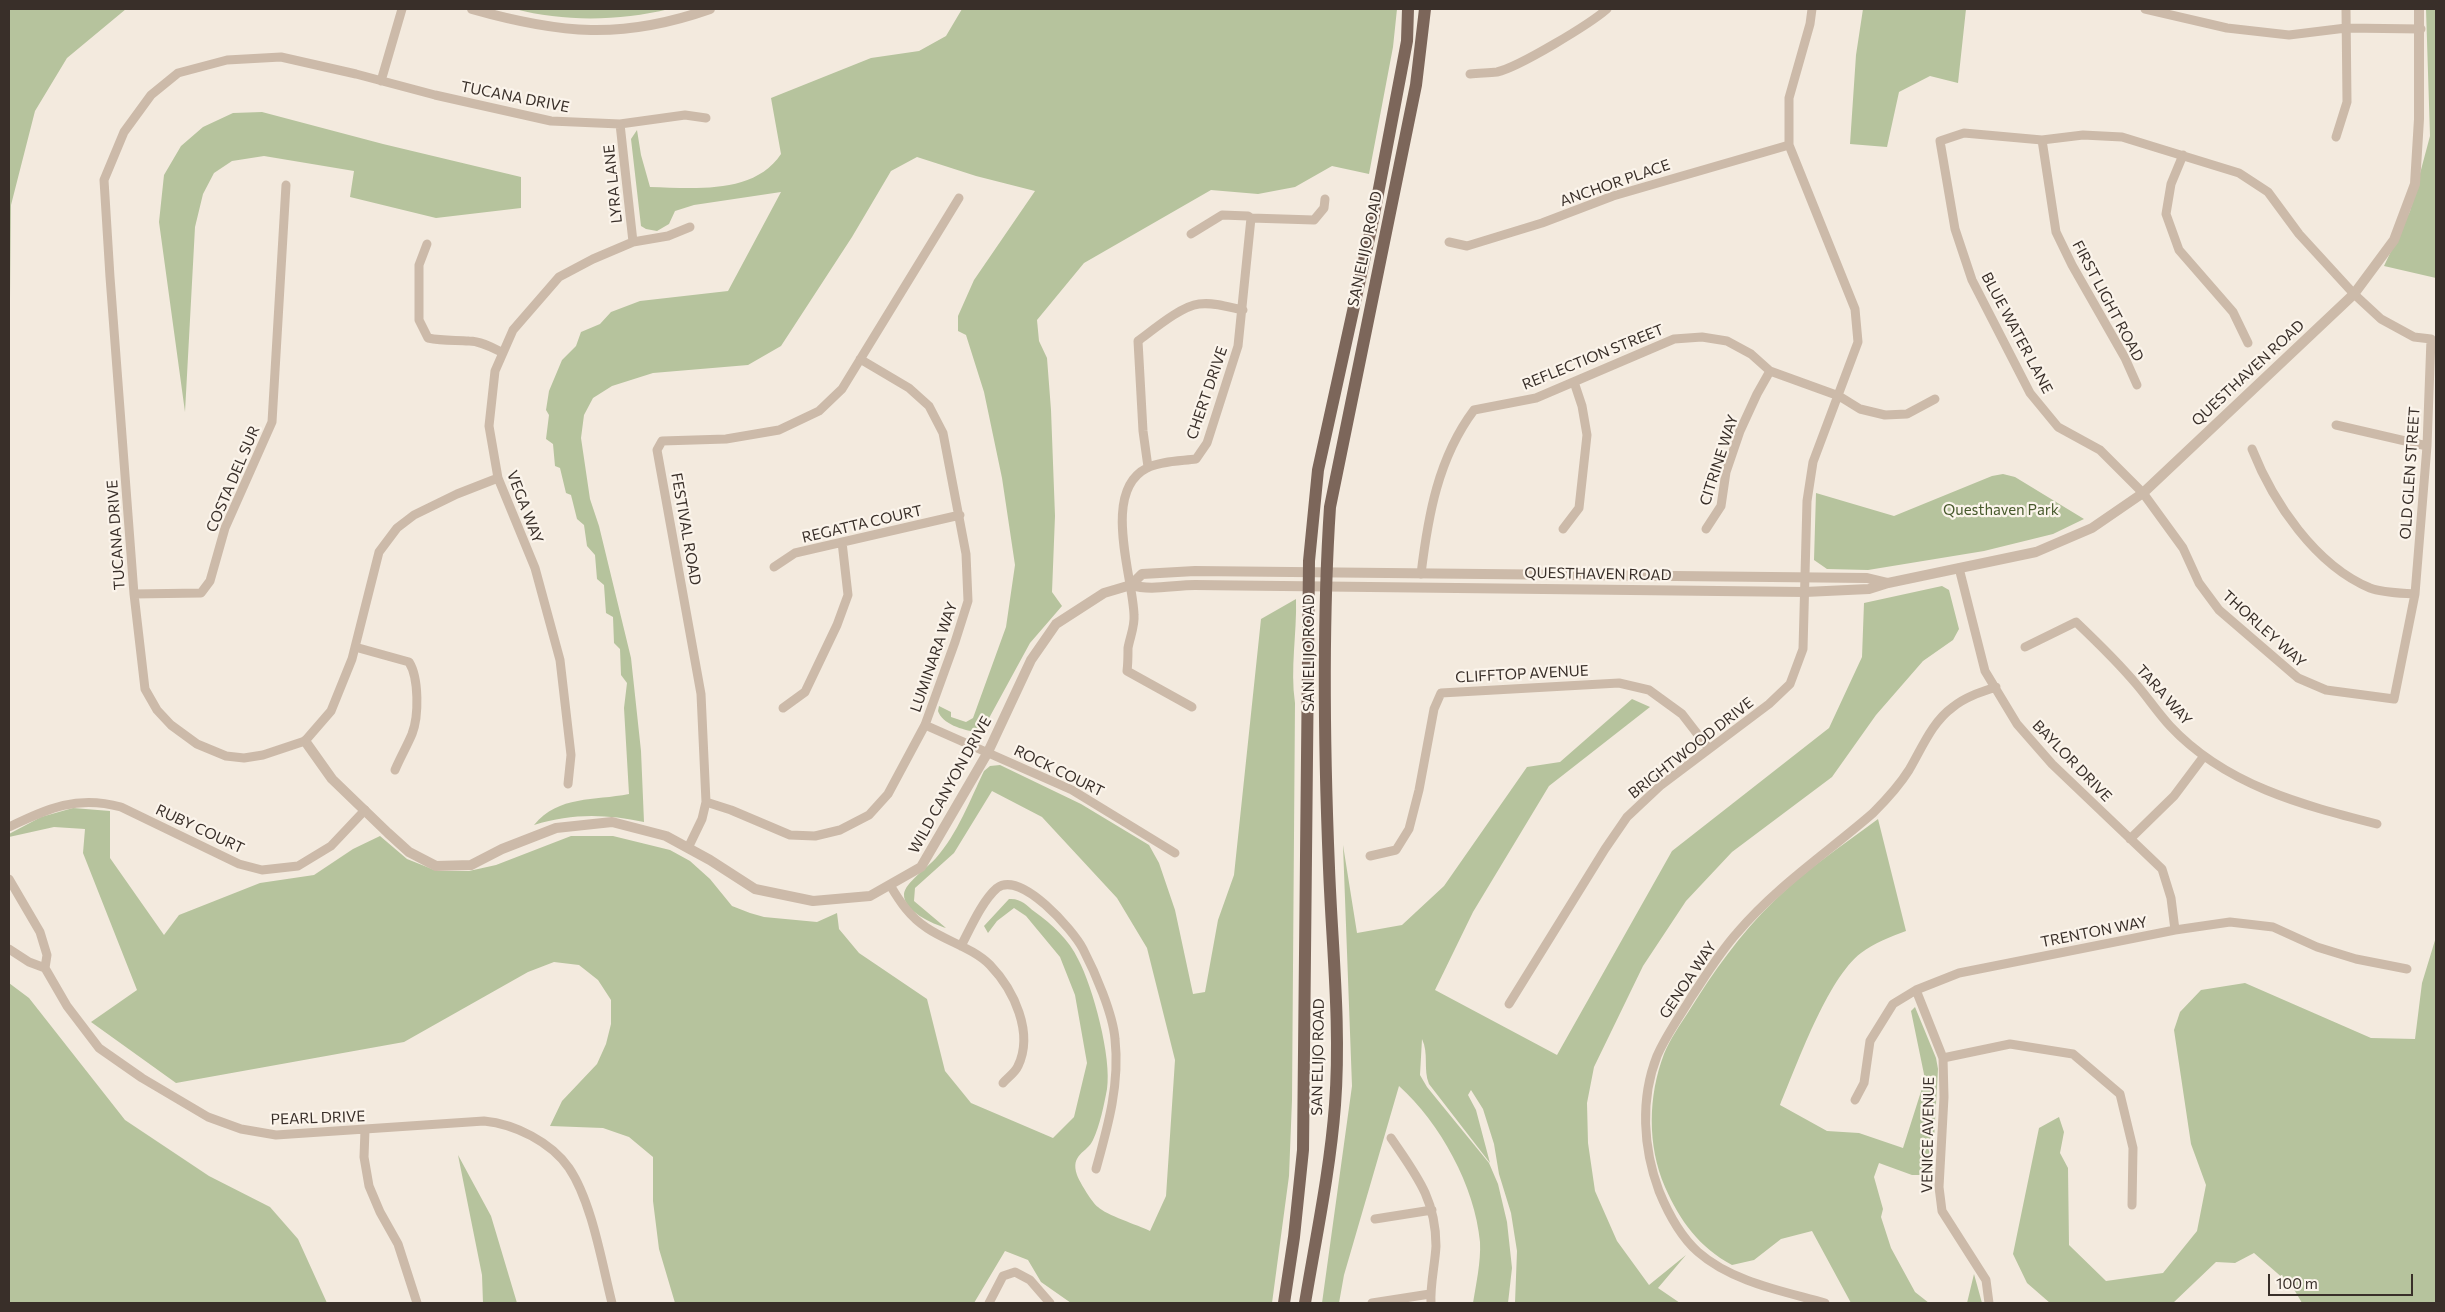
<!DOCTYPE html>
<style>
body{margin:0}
#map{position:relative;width:2445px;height:1312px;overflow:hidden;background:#f3eade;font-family:Commissioner,sans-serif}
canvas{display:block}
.frame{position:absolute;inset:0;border:10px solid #392f29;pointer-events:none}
.scale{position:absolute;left:2268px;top:1274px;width:145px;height:22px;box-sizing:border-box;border:2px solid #392f29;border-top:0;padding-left:6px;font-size:15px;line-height:18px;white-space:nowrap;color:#392f29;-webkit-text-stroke:4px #fbf4eb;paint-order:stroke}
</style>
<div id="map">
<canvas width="2445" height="1312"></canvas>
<div class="frame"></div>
<div class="scale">100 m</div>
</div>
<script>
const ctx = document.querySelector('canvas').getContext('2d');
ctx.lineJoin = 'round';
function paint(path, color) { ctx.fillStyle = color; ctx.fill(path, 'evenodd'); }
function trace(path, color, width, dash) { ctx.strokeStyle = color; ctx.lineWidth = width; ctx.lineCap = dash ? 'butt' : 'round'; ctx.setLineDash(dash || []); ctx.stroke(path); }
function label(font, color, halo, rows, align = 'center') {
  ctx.font = font + ' Commissioner,sans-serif'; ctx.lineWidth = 4.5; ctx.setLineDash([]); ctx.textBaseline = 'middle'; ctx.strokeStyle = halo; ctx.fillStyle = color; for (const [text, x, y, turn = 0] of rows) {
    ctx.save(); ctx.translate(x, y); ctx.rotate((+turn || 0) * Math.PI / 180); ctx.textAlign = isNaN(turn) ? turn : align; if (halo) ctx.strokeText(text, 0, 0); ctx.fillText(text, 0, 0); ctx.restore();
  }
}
paint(new Path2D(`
 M9,9H126L67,58L35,111L11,205L9,392Z
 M515,9H669C620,21 564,22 515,9Z
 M962,9H1397L1393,47L1369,174L1332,166L1295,187L1258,194L1211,190L1084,263L1037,320L1039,341L1047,358L1051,410L1055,516L1052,592L1062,606L1030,643L988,720L976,732C963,730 942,724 938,711L939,706L951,712V717L966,722L973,718L1006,627L1015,565L1002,478L984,392L966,335L958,331V316L974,280L1035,191L976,176L917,157L891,171L852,237L781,346L748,365L653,373L612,386L593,398L584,415L581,438L590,499L599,526L631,658L641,751L644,822C606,814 572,813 534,825C559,795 594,801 629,794L624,708L627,683L621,675L620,649L614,643L613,617L606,613L604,585L597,579L595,555L587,546L584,525L577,519L571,495L566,493L560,468L555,466L553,444L546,439L549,415L546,410L549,391L562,360L576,346L581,332L600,324L611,312L640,301L728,291L781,192L694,205L675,211L669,224L657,231L646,229L641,226L631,139L637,130L641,155L650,187C693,188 754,195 781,154L771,98L871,58L919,51L946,36Z
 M1863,9H1966L1958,83L1930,76L1899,92L1887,147L1850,144L1856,55Z
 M2426,9H2436V278L2384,266L2410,211L2430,136Z
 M262,112L383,144L521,177V208L436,218L350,197L354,171L264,156L232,161L214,173L203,194L195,227L185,412L159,222L164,175L181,146L203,127L233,113Z
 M2003,474L2015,477L2084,519L2053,534L1984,551L1868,570L1827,569L1814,560L1816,493L1894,516L1992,476Z
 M1942,586L1949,590L1959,629L1953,640L1923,661L1876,715L1832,777L1732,852L1686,901L1643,966L1594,1067L1587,1103L1588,1143L1595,1191L1617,1241L1649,1285L1686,1255L1658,1288L1680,1303H1515L1517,1251L1511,1213L1499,1174L1494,1144L1483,1109L1471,1090L1468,1095L1476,1110L1490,1163L1429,1084C1423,1070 1429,1053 1422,1039L1420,1075L1427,1087L1489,1163L1498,1184L1507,1222L1512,1268L1508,1303H1473C1476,1284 1481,1262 1480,1242C1475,1186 1440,1123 1399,1086L1344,1275L1339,1303H1322L1352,1086L1343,845L1357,933L1402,925L1444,886L1527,767L1560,762L1632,699L1650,707L1549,786L1473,912L1435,990L1557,1055L1672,851L1829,728L1862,657L1864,603Z
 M1296,599C1297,634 1290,668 1295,703L1292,1100L1289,1176L1272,1303H1071L1041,1282L1028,1260L1005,1251L974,1303H675L659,1249L653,1201V1157L629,1137L603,1128L550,1126L562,1101L597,1064L606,1044L611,1024V1000L598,980L579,965L554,962L528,972L404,1042L176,1083L91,1022L137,990L83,853L85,829L54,827L9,837V834L41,817L73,808L110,811V858L164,935L179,915L260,883L314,875L353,849L380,836L407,859L437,871H469L496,865L571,836H613L670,850L690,861L710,879L732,906L750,913L764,917L817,922L837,913L839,929L859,953L927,999L945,1071L971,1103L1053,1138L1074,1117L1087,1063L1075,995L1060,957L1026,916L1014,908L997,921L988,933L984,926L1009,899C1021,898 1026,905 1035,912C1052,924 1069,940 1078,959C1093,987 1112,1058 1107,1089C1104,1105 1100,1125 1093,1140C1087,1153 1070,1154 1077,1175C1079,1181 1093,1204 1098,1207C1106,1215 1138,1225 1150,1231L1166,1196L1175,1060L1147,948L1117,898L1042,817L992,791L954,853L915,888L914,901L946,928C933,924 903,911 904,894C905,883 928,867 936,858C958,833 970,800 984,771L990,766L1000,765L1081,804L1149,845L1159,863L1175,910L1193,994L1205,992L1218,920L1234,875L1261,619Z
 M1878,819L1906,931C1890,937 1874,943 1861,953C1827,979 1797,1065 1780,1105L1827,1131L1859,1133L1903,1148L1925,1079L1911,1011L1915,1007L1936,1058L1938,1069L1932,1175H1912L1879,1163L1874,1177L1883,1209L1881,1217L1891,1248L1915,1292L1929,1303H1851L1812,1231L1781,1239L1754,1260L1732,1265C1699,1247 1680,1221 1665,1187C1647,1145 1648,1096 1664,1054C1670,1039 1680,1025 1689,1011C1714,971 1740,934 1774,901C1805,870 1843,845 1878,819Z
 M2436,937V1303H2302L2292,1286L2254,1253L2235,1263L2216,1262L2173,1303H2050L2027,1283L2013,1254L2039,1128L2059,1117L2064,1132L2060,1153L2068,1168L2069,1245L2106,1281L2163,1273L2197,1231L2206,1185L2191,1144L2174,1030L2180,1012L2201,990L2245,983L2371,1038L2415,1039L2422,983Z
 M9,983L29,998L125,1120L209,1176L270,1207L298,1239L327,1303H9Z
 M458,1155L491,1216L517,1303H483L482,1275Z
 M1974,1274L1982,1303H1967Z`), '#b6c39d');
trace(new Path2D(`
 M2145,9L2227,28L2289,35L2346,28L2421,29
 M1470,74C1479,73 1488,73 1497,72C1519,67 1590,24 1607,9
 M381,81L402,9
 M620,124L633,242
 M1964,133L2042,140L2083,135L2122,137L2239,173L2268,192L2299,234L2354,294L2381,319L2414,337L2431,339L2427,446L2415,594L2394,699L2326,690L2298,678L2219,610L2199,583L2183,548L2143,493L2100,450L2058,427L2030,393L1972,280L1955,229L1940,141Z
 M2336,137L2347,102L2346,9
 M2042,140L2056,232L2072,265L2125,358L2137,385
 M2183,155L2171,184L2166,214L2179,250L2233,312L2248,343
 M1191,234L1222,215L1248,216L1251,218L1314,220L1324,208L1325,199
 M1449,242L1467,246L1542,223L1613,196L1789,145
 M427,244L419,265V320L428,338C443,341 454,340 469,341C481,341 493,348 503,353
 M2336,425L2427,446
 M2252,449C2273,502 2315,565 2370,588C2383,593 2401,593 2415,594
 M1148,467L1143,431L1138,341C1153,330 1181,306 1199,304C1214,302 1229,307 1243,310
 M498,478L457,494L414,515L397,528L379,552L352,659L331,711L305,741L263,755L244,758L226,756L197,744L171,725L157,710L145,689L134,594L110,277L104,180L124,132L151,95L178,73L227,60L281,57L356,74L435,95L551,121L620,124L685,115L706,118
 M1563,529L1579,508L1587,435L1582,406L1574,382
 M1706,529L1721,506L1726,472L1740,431L1757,394L1770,371
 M774,567L795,553L960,515
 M1959,568L1985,671L2017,724L2052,764L2162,869L2171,898L2175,930
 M1421,574C1428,516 1438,458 1474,410L1536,398L1674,339L1702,337L1727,341L1751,354L1770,371L1839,396L1860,409L1885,415L1907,414L1935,399
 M134,594L201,593L210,581L225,528L272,422L286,185
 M355,647L409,662C419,678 419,716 412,734C407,746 400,758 395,770
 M2025,647L2076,622C2097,642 2118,662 2137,685C2148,698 2158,713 2170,726C2225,785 2302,805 2377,824
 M1192,707L1127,671C1128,664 1128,656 1128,648C1130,637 1135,626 1134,615C1133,577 1101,491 1147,468C1160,461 1181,461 1196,459L1207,443L1238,346L1251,218
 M783,708L805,692L837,625L848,595L842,542
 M925,725L1072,790L1175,853
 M568,784L571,755L560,660L535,568L498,478L489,426L495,371L513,330L559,277L593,259L633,242L668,236L690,227
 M706,802L731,810L790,835L815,836L840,830L869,815L888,794L925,725L955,642L968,601L966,554L943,433L929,406L909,388L860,359
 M9,827C49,808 77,795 121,807L239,864L262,870L298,866L331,846L365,810
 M2130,839L2174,796L2204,756
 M688,848L702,819L706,802L701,694L657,450L662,441L726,439L779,430L819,411L842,389L959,198
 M1370,856L1396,850L1409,829L1419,790L1434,709L1441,693L1619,683L1649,690L1682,714L1709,749
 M9,879L40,932L47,955L45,968L67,1006L99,1048L142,1078L208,1117L241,1129L276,1135L484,1121C515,1124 551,1142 569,1168C592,1202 602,1264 612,1303
 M890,885C900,902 910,917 927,928C946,941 973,948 990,965C1014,990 1034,1033 1018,1066C1015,1073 1007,1078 1003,1083
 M961,946C970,929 982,901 997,888C1021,870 1073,930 1083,949C1095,972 1113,1014 1115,1039C1120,1084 1108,1126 1096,1169
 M9,949L29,962L45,968
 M1916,990L1943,1058L1944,1097L1939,1187L1942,1211L1986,1280L1989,1303
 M1509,1004L1605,849L1627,817L1660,786L1769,704L1790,684L1803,649L1807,501L1813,462L1858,342L1855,309L1789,145V98L1810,24L1812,9
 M1943,1058L2010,1044L2073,1054L2120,1094L2133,1148L2132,1205
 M1855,1100L1864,1083L1870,1041L1893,1004L1916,990L1959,973L2175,930L2230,922L2273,927L2317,947L2356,959L2407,969
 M365,1130L364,1157L369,1186L380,1212L398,1244L417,1303
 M1391,1138C1416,1175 1436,1199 1436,1246C1435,1265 1430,1284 1431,1303
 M1375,1219L1432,1210
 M989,1303L1003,1276L1015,1272L1030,1280L1050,1303
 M1372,1303L1430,1294
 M1825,1303C1783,1291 1732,1282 1698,1252C1680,1236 1668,1213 1659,1191C1643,1148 1640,1099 1657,1056C1666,1035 1680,1016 1692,996C1706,975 1720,952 1737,933C1777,886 1827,853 1873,813C1886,800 1899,786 1909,770C1922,748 1932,722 1953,707C1965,697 1981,692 1996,687`), '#ccbaa9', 9);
trace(new Path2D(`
 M472,9C560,34 622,40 710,9
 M1131,585C1151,591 1174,585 1195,585L1805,592L1869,589L1888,583L2036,552L2092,528L2143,493L2354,294L2394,240L2415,184L2419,119V9
 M305,741L332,779L388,833L409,852L436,866L471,865L502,849L556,828L612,822L666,836L710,860L755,889L813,901L870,896L921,867L988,752L1031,660L1056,624L1104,593L1131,585L1142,574L1195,571L1867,578L1888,583`), '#ccbaa9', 10);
trace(new Path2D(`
 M1284,1303L1294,1237L1303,1150L1309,561L1318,470L1373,220L1407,41L1408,9
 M1305,1303C1316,1237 1330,1171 1335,1105C1341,1026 1332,947 1329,868C1324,748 1322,627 1330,507L1416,85L1425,9`), '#7c665a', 12);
label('15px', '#392f29', '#fbf4eb', [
 ["TUCANA DRIVE",515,97,11],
 ["ANCHOR PLACE",1615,183,-19],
 ["LYRA LANE",613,184,-96],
 ["SAN ELIJO ROAD",1365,249,-78],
 ["FIRST LIGHT ROAD",2108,301,62],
 ["BLUE WATER LANE",2017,333,62],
 ["REFLECTION STREET",1593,357,-22],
 ["QUESTHAVEN ROAD",2248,373,-43],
 ["CHERT DRIVE",1207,393,-71],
 ["CITRINE WAY",1719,460,-72],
 ["OLD GLEN STREET",2410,473,-86],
 ["COSTA DEL SUR",233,479,-67],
 ["VEGA WAY",525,507,69],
 ["REGATTA COURT",862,524,-13],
 ["FESTIVAL ROAD",686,529,80],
 ["TUCANA DRIVE",116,535,-94],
 ["QUESTHAVEN ROAD",1598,574,1],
 ["THORLEY WAY",2264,629,42],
 ["SAN ELIJO ROAD",1309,653,-90],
 ["LUMINARA WAY",934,657,-71],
 ["CLIFFTOP AVENUE",1522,674,-3],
 ["TARA WAY",2164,695,48],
 ["BRIGHTWOOD DRIVE",1691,748,-38],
 ["BAYLOR DRIVE",2072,761,46],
 ["ROCK COURT",1059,771,26],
 ["WILD CANYON DRIVE",950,785,-61],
 ["RUBY COURT",200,829,25],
 ["TRENTON WAY",2094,932,-11],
 ["GENOA WAY",1688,980,-56],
 ["SAN ELIJO ROAD",1318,1057,-89],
 ["PEARL DRIVE",318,1118,-2],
 ["VENICE AVENUE",1928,1135,-89]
]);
label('15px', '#47592c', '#fbf4eb', [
 ["Questhaven Park",2001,510]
]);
</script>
